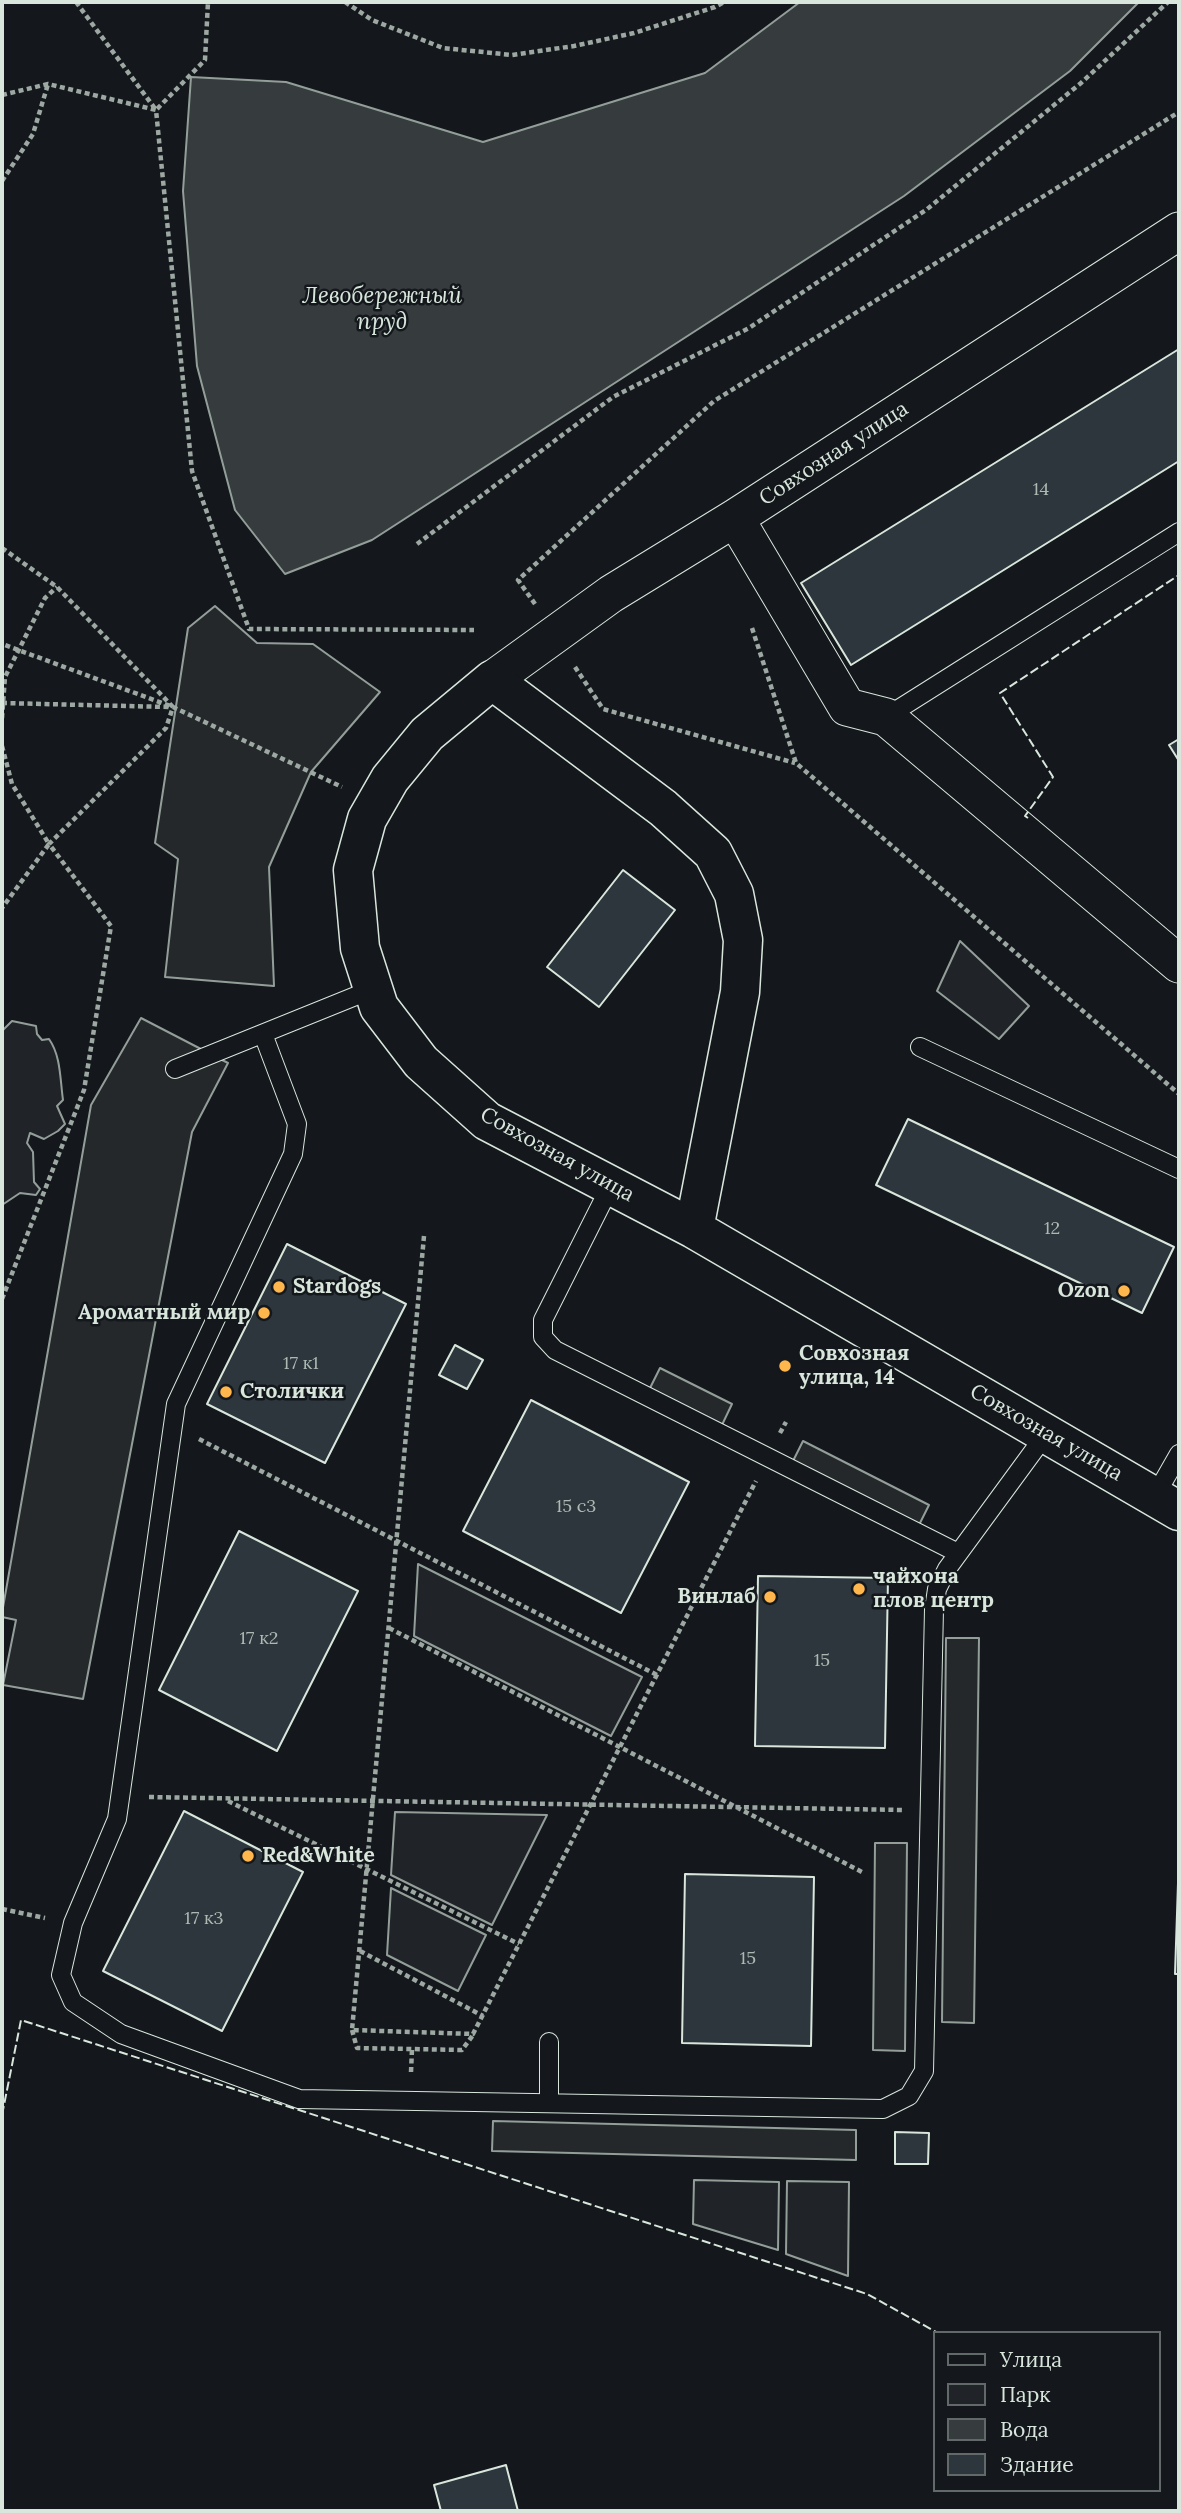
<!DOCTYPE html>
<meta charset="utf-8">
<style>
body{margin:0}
#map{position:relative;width:1181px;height:2513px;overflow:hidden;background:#14181c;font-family:Lora,serif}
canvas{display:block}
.frame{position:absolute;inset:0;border:4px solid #d8e6dc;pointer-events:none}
.legend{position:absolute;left:933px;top:2331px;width:228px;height:161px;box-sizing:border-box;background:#14181c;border:2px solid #626a69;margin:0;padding:9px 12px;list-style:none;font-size:21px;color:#d8e6dc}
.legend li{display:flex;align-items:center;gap:14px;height:35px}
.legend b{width:35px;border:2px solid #626a69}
</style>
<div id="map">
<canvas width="1181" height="2513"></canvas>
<div class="frame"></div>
<ul class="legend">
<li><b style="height:9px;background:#14181c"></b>Улица</li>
<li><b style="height:19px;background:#202428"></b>Парк</li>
<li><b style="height:19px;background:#363b3e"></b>Вода</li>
<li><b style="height:19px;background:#2c363c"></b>Здание</li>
</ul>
</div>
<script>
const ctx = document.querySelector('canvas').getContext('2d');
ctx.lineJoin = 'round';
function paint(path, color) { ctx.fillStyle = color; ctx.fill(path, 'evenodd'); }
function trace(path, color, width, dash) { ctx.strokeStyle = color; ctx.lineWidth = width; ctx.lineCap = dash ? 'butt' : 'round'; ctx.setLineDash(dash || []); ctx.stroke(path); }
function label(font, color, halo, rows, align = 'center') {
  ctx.font = font + ' Lora,serif'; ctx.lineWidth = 5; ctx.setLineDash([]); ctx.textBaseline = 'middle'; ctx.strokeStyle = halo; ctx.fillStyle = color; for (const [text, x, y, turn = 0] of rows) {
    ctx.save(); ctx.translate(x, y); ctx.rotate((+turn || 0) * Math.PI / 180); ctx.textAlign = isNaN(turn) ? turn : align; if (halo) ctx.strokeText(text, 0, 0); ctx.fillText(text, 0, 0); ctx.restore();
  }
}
const green = new Path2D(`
 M960,941L1029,1006L999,1039L937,991Z
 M12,1021L36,1026L37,1034L42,1040L49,1039C61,1056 60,1079 63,1100L57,1106L65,1124L58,1131L44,1139L30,1133L27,1143L33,1152L34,1182L40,1189L36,1195L20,1193L2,1205V1031Z
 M418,1564L642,1677L611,1736L414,1636Z
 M395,1812L547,1815L492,1925L391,1875Z
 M391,1888L486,1935L458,1991L387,1955Z
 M694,2180L779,2182L778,2250L693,2224Z
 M787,2181L849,2182L848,2276L786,2254Z`);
paint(green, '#202428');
trace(green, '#939e99', 2);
const parking = new Path2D(`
 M215,606L257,643L313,644L380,692L311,772L269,867L274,986L165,977L178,859L155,843L188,628Z
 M141,1018L228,1063L192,1132L83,1699L3,1685L16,1620L2,1617V1613L91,1105Z
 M660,1368L732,1404L721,1427L649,1390Z
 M803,1441L929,1505L918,1527L792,1463Z
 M946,1638H979L974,2023L942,2022Z
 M875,1843H907L905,2051L873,2050Z
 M493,2121L856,2130V2160L492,2151Z`);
paint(parking, '#24282b');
trace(parking, '#939e99', 2);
const water = new Path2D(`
 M800,2H1139L1070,71L904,196L372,540L285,574L235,510L197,366L183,191L191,77L286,82L483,142L705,73Z`);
paint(water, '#363b3e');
trace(water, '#939e99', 2);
const building = new Path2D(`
 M1179,349V461L851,665L801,583Z
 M1179,739V761L1169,745Z
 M623,870L675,910L599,1007L547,967Z
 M908,1119L1174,1247L1142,1313L876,1185Z
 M287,1244L406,1304L325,1463L207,1404Z
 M455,1345L483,1360L467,1389L439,1375Z
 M531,1400L689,1482L621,1613L463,1531Z
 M239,1531L358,1591L277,1751L159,1690Z
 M758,1576L888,1578L885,1748L755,1746Z
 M184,1811L303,1872L222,2031L103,1971Z
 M1179,1853V1974H1175Z
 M685,1874L814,1877L811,2046L682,2043Z
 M895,2132L929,2133L928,2164H895Z
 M506,2465L518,2511H441L434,2485Z`);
paint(building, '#2c363c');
trace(building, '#d8e6dc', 2);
const lane = new Path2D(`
 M886,717L1179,532
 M263,1034L297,1124L293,1154L176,1404L117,1819L73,1923L61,1975L73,2002L121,2034L299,2099L883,2109L909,2096L924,2071L934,1609L937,1589L947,1569L1046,1434
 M920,1047L1179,1169
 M175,1069L373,989
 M611,1185L543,1320V1337L555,1350L958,1553
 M1155,1496L1179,1454
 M549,2103V2042`);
const street = new Path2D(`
 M735,518L847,707L886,717L1179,964
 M492,680L611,594L735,518L1179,231`);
const secondary = new Path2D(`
 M694,1229L740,992L743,940L734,894L713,853L663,808L492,680L427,734L390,779L367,819L353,870L360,948L379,1007L421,1062L487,1121L694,1229L1179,1511`);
trace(lane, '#d8e6dc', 20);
trace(street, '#d8e6dc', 39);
trace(secondary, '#d8e6dc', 41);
trace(new Path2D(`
 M76,2L156,110L205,60L208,2
 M345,2L372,20L443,48L512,55L574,46L634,33L715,7L724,2
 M2,95L48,84L156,110L192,471L249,629L474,630
 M2,181L33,134L48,84
 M417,544L613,397L749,328L926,210L1081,83L1168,2
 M2,548L57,587L173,707L2,644
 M535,604L518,580L714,401L1179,112
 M752,628L796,763L1179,1094
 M575,667L603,709L795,763
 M2,703L169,707
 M2,718L5,677L45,598L57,587
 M2,746L12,784L49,844L2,908
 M424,1236L352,2030L473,2034L756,1481
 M2,1299L84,1090L111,926L49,844L166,728L173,707L342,787
 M780,1433L786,1422
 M199,1439L657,1675
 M389,1628L862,1872
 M149,1797L903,1810
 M228,1801L519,1944
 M2,1909L45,1918
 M360,1951L483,2016
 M352,2030L357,2048L462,2050L473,2035
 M411,2072L412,2049`), '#9da8a2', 4.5, [5, 3.5]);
trace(lane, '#14181c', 18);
trace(street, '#14181c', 37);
trace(secondary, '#14181c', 38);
trace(new Path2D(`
 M1028,818L1025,816L1053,777L1000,693L1179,575
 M2,2115L21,2020L867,2294L938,2333`), '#d8e6dc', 2, [9, 3.5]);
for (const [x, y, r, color] of [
 [279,1287,7,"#ffb74d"],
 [1124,1291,7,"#ffb74d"],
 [264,1313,7,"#ffb74d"],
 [785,1366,7,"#ffb74d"],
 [226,1392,7,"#ffb74d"],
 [859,1589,7,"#ffb74d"],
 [770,1597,7,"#ffb74d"],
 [248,1856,7,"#ffb74d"]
]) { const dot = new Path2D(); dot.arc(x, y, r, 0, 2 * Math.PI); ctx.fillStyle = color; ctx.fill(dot); trace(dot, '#14181c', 2.5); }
label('18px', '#adbab4', null, [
 ["14",1041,490],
 ["12",1052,1229],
 ["17 к1",301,1364],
 ["15 с3",576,1507],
 ["17 к2",259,1639],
 ["15",822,1661],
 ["17 к3",204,1919],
 ["15",748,1959]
]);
label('21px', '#d8e6dc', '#14181c', [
 ["Совхозная улица",834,454,-33],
 ["Совхозная улица",557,1155,29],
 ["Совхозная улица",1046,1433,30]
]);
label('bold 21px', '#d8e6dc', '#14181c', [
 ["Stardogs",293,1287],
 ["Ozon",1110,1291,"right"],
 ["Ароматный мир",250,1313,"right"],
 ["Совхозная",799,1354],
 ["улица, 14",799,1378],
 ["Столички",240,1392],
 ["чайхона",873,1577],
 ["плов центр",873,1601],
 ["Винлаб",756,1597,"right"],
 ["Red&White",262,1856]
], 'left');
label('italic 23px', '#d8e6dc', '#14181c', [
 ["Левобережный",382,296],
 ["пруд",382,322]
]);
</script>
